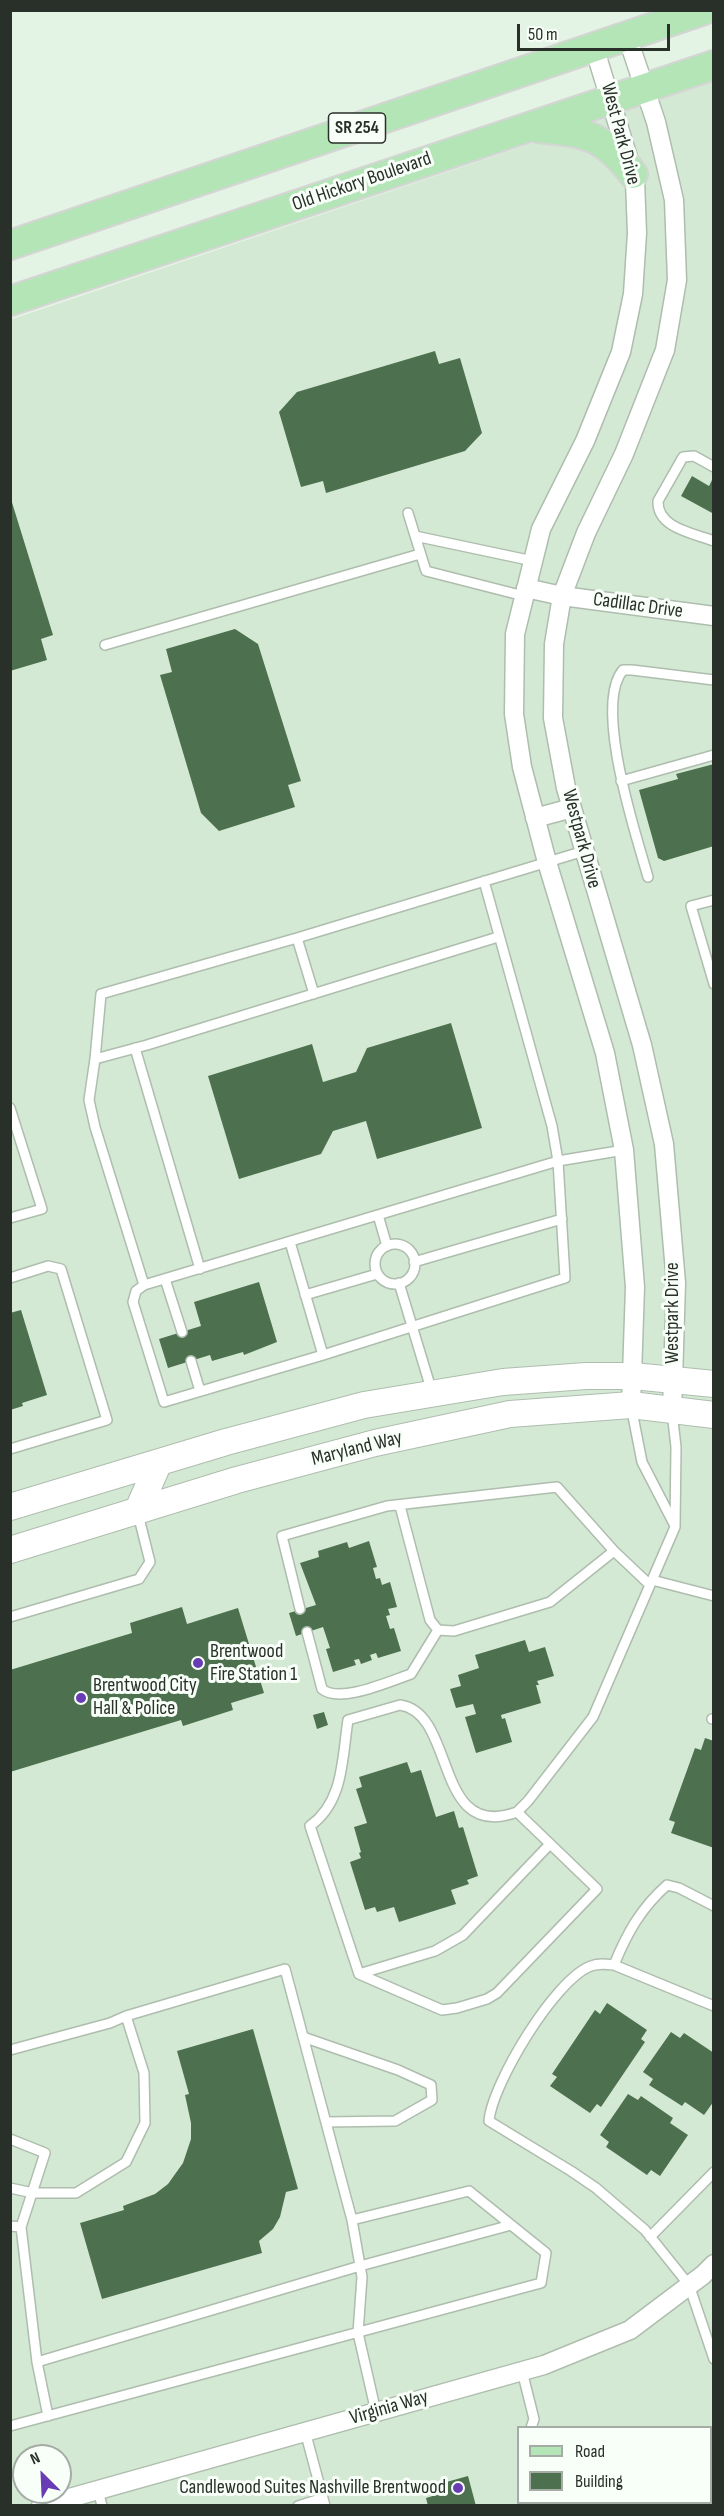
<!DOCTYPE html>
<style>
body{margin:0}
#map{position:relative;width:724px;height:2516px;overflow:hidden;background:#e4f4e4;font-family:"Sofia Sans Condensed",sans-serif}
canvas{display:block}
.frame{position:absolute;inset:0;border:12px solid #292f29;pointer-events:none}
.legend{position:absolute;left:517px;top:2426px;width:195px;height:78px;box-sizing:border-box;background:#f8fef8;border:2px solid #a5aba5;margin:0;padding:8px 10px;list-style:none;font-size:18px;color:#292f29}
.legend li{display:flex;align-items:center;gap:12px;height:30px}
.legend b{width:30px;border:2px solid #a5aba5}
.north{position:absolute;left:12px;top:2444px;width:60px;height:60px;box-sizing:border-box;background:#f8fef8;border:2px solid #a5aba5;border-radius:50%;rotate:336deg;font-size:16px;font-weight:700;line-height:24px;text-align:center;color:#292f29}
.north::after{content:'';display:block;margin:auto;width:21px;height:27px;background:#683cb4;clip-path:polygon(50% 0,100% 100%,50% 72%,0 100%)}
.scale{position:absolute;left:517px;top:24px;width:153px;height:27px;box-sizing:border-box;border:3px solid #292f29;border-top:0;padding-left:8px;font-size:18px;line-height:21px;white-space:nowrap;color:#292f29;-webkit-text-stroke:4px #f8fef8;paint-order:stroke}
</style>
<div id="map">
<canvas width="724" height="2516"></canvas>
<div class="frame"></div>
<ul class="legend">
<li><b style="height:8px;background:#b3e5b6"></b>Road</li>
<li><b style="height:16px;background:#4d714f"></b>Building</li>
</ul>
<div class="north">N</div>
<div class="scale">50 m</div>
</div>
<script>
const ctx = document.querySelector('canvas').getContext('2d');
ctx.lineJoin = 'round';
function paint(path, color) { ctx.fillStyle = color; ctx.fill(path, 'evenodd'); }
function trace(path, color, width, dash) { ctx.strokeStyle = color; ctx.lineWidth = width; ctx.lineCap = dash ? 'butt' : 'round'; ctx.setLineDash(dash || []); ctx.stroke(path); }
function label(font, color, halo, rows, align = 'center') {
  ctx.font = font + ' "Sofia Sans Condensed",sans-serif'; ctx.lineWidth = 6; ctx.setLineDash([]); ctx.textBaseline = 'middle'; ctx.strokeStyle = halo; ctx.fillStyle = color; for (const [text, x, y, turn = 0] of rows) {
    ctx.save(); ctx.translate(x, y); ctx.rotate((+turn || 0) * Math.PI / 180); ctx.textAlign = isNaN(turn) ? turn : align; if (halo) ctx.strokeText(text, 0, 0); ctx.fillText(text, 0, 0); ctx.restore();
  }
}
paint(new Path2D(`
 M713,82V2505H11L10,320ZM518,2428H710V2502H518ZM24,2456H60V2492H24Z`), '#d4e9d4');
paint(new Path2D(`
 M435,351L439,364L460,358L482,433L465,451L326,493L323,481L301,487L279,412L297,392Z
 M692,476L709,486L712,480L714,481V514L681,496Z
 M10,496L53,635L41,639L47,660L10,671Z
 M235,629L258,644L301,781L288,785L295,807L219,831L201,813L160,675L172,672L166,649Z
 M714,764V846L664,861L658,858L639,790L678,779L676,774Z
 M451,1023L482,1128L377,1159L366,1121L333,1131L321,1154L239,1179L208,1076L312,1044L323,1082L356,1072L367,1048Z
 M259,1282L277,1342L244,1355L243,1352L212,1361L210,1355L168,1368L159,1339L201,1326L194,1302Z
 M21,1310L47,1395L22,1403L23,1406L10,1410V1313Z
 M369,1541L377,1567L373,1568L376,1579L380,1578L382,1585L390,1582L397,1607L388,1609L390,1615L386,1616L390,1629L394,1628L401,1651L378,1658L376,1653L370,1655L372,1660L361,1664L359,1659L354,1660L356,1665L333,1672L326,1649L330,1648L323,1627L296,1636L289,1613L316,1605L300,1563L319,1557L318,1551L347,1542L349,1548Z
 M182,1607L187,1624L238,1608L264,1693L231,1703L233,1710L183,1726L181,1720L10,1772V1670L132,1633L130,1623Z
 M525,1640L529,1652L545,1647L554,1676L537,1681L539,1685H536L541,1703L501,1715L502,1719L505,1718L512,1742L476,1753L465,1717L476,1714L473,1704L456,1708L450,1689L461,1686L458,1675L479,1668L475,1655Z
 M324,1712L328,1725L317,1729L313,1715Z
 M705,1738L714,1741V1848L671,1833L675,1822L669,1820L695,1748L701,1750Z
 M407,1762L411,1773L421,1770L436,1817L454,1811L459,1828L463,1827L478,1876L467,1880L469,1884L451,1890L456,1904L399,1922L394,1907L377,1912L375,1907L365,1910L350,1862L361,1858L359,1853L361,1852L354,1827L367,1823L356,1789L362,1787L359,1777Z
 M607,2003L647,2030L641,2039L645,2042L601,2107L597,2104L590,2113L550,2086L557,2077L552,2074L595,2010L600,2014Z
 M253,2029L298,2189L286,2192L280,2217L273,2229L259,2241L262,2253L102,2299L80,2223L124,2210L123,2206L155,2194L168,2184L183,2163L191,2139V2123L185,2095L189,2094L177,2051Z
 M671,2032L680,2038L684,2033L714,2053V2101L704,2115L685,2102L682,2106L649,2085L653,2079L643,2072Z
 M628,2094L638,2100L641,2096L673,2118L670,2123L688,2135L660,2176L651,2170L647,2175L606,2147L609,2142L600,2135Z
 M468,2476L476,2506H428L426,2498L446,2492L443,2483Z`), '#4d714f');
const lane = new Path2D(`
 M714,467L694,456L683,457L658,501C657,528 693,533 714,541
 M408,513L426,571L524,596
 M415,536L533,561
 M105,645L420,554
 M621,781L714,755
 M648,877C636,835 593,705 623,670H632L714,680
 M484,881L552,1126L558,1161L565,1278L323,1355L164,1402L133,1302L136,1291L144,1285L558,1161L624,1150
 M714,900L691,906L714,984
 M297,938L314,994
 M135,1048L200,1269
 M95,1059L101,994L297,938L584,851
 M10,1108L42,1209L10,1218
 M378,1215L387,1246
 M290,1242L323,1355
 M375 1264a20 20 0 1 1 40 0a20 20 0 1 1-40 0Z
 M414,1262L562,1219
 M10,1278L48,1266L61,1269L107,1420L10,1449
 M165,1279L182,1332
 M399,1283L432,1392
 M144,1285L95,1127L89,1100L95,1059L147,1045L498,937
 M305,1295L377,1274
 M191,1361L200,1391
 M631,1406L642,1462L674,1524
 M400,1506L430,1620L438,1630
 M652,1580L714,1596
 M300,1609L282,1536L387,1506L557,1487L614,1551L650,1585
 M10,1617L139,1579L150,1562L138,1514
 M307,1632L322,1689C340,1704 390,1681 411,1674L438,1630L454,1631L550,1602L614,1551
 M712,1719H714
 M517,1812C433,1843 457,1713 400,1705L348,1720C342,1758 344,1802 310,1826L359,1974L442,2010L457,2008L487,1999L497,1993L597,1889L517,1812L528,1801L593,1717L675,1527L676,1447L672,1412
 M614,1965C627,1933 641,1908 667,1885L679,1888L714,1906
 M359,1974L435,1951L463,1935L550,1844
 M714,2006L614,1965C606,1964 599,1963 591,1966C555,1979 492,2084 489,2121L571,2171L596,2188L645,2230L689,2285L714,2359
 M303,2037L398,2070L431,2085L432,2100L395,2121L326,2122
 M10,2050L110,2023L126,2016L285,1969L352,2220L469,2191L546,2253L541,2283L10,2426
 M10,2139L45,2153L21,2227L10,2226
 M10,2188L33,2193H76L126,2162L145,2123L144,2073L126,2016
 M352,2220L362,2277L358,2333L376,2412
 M21,2227L37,2362L360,2266L511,2225
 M650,2237L714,2172
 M37,2362L48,2416
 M522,2371L534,2419L531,2428
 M305,2431L325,2506
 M98,2490L102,2506
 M531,2502V2506
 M298,2506L323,2498`);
const street = new Path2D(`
 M627,36L656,122L674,200L677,280L665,350L624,454L586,533L562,596L554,644L553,718L566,788L642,1045L664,1144L676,1283L672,1412
 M594,47L635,180L637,233L633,294L621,352L585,441L541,529L515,634L514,714L522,767L547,862L605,1053L624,1150L635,1287L631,1405
 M526,588L562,596L714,616
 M535,818L572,808
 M41,2506L544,2365L630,2330L703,2275L714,2264`);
const secondary = new Path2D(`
 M10,1507L226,1442L364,1405L503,1382L586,1376H633L714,1384
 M137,1512L159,1462
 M10,1550L237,1480L375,1443L510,1414L631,1405L714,1415`);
const primary = new Path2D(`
 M538,128C586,133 602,134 633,174
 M10,245L704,10
 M10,301L714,65`);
trace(lane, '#aebdae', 12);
trace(street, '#aebdae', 21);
trace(secondary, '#aebdae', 28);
trace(primary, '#d4d5d4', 32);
trace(lane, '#fff', 9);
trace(street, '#fff', 18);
trace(secondary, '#fff', 26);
trace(primary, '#b3e5b6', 28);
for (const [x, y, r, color] of [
 [198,1663,6,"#683cb4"],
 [81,1698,6,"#683cb4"],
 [458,2488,6,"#683cb4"]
]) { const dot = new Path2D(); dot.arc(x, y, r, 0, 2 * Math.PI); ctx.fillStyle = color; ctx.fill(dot); trace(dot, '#f8fef8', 2); }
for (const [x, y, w] of [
 [357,128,57]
]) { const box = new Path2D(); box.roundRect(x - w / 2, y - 15, w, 30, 4.5); ctx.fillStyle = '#f8fef8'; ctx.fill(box); trace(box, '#292f29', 1.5); }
label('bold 18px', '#292f29', null, [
 ["SR 254",357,128]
]);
label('20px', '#292f29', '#f8fef8', [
 ["West Park Drive",620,134,75],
 ["Old Hickory Boulevard",362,182,-19],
 ["Cadillac Drive",638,606,8],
 ["Westpark Drive",581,839,75],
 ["Westpark Drive",673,1313,-90],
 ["Maryland Way",357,1449,-14],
 ["Virginia Way",389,2408,-16]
]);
label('20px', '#292f29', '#f8fef8', [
 ["Brentwood",210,1652],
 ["Fire Station 1",210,1675],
 ["Brentwood City",93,1686],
 ["Hall & Police",93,1709],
 ["Candlewood Suites Nashville Brentwood",446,2488,"right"]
], 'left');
</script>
